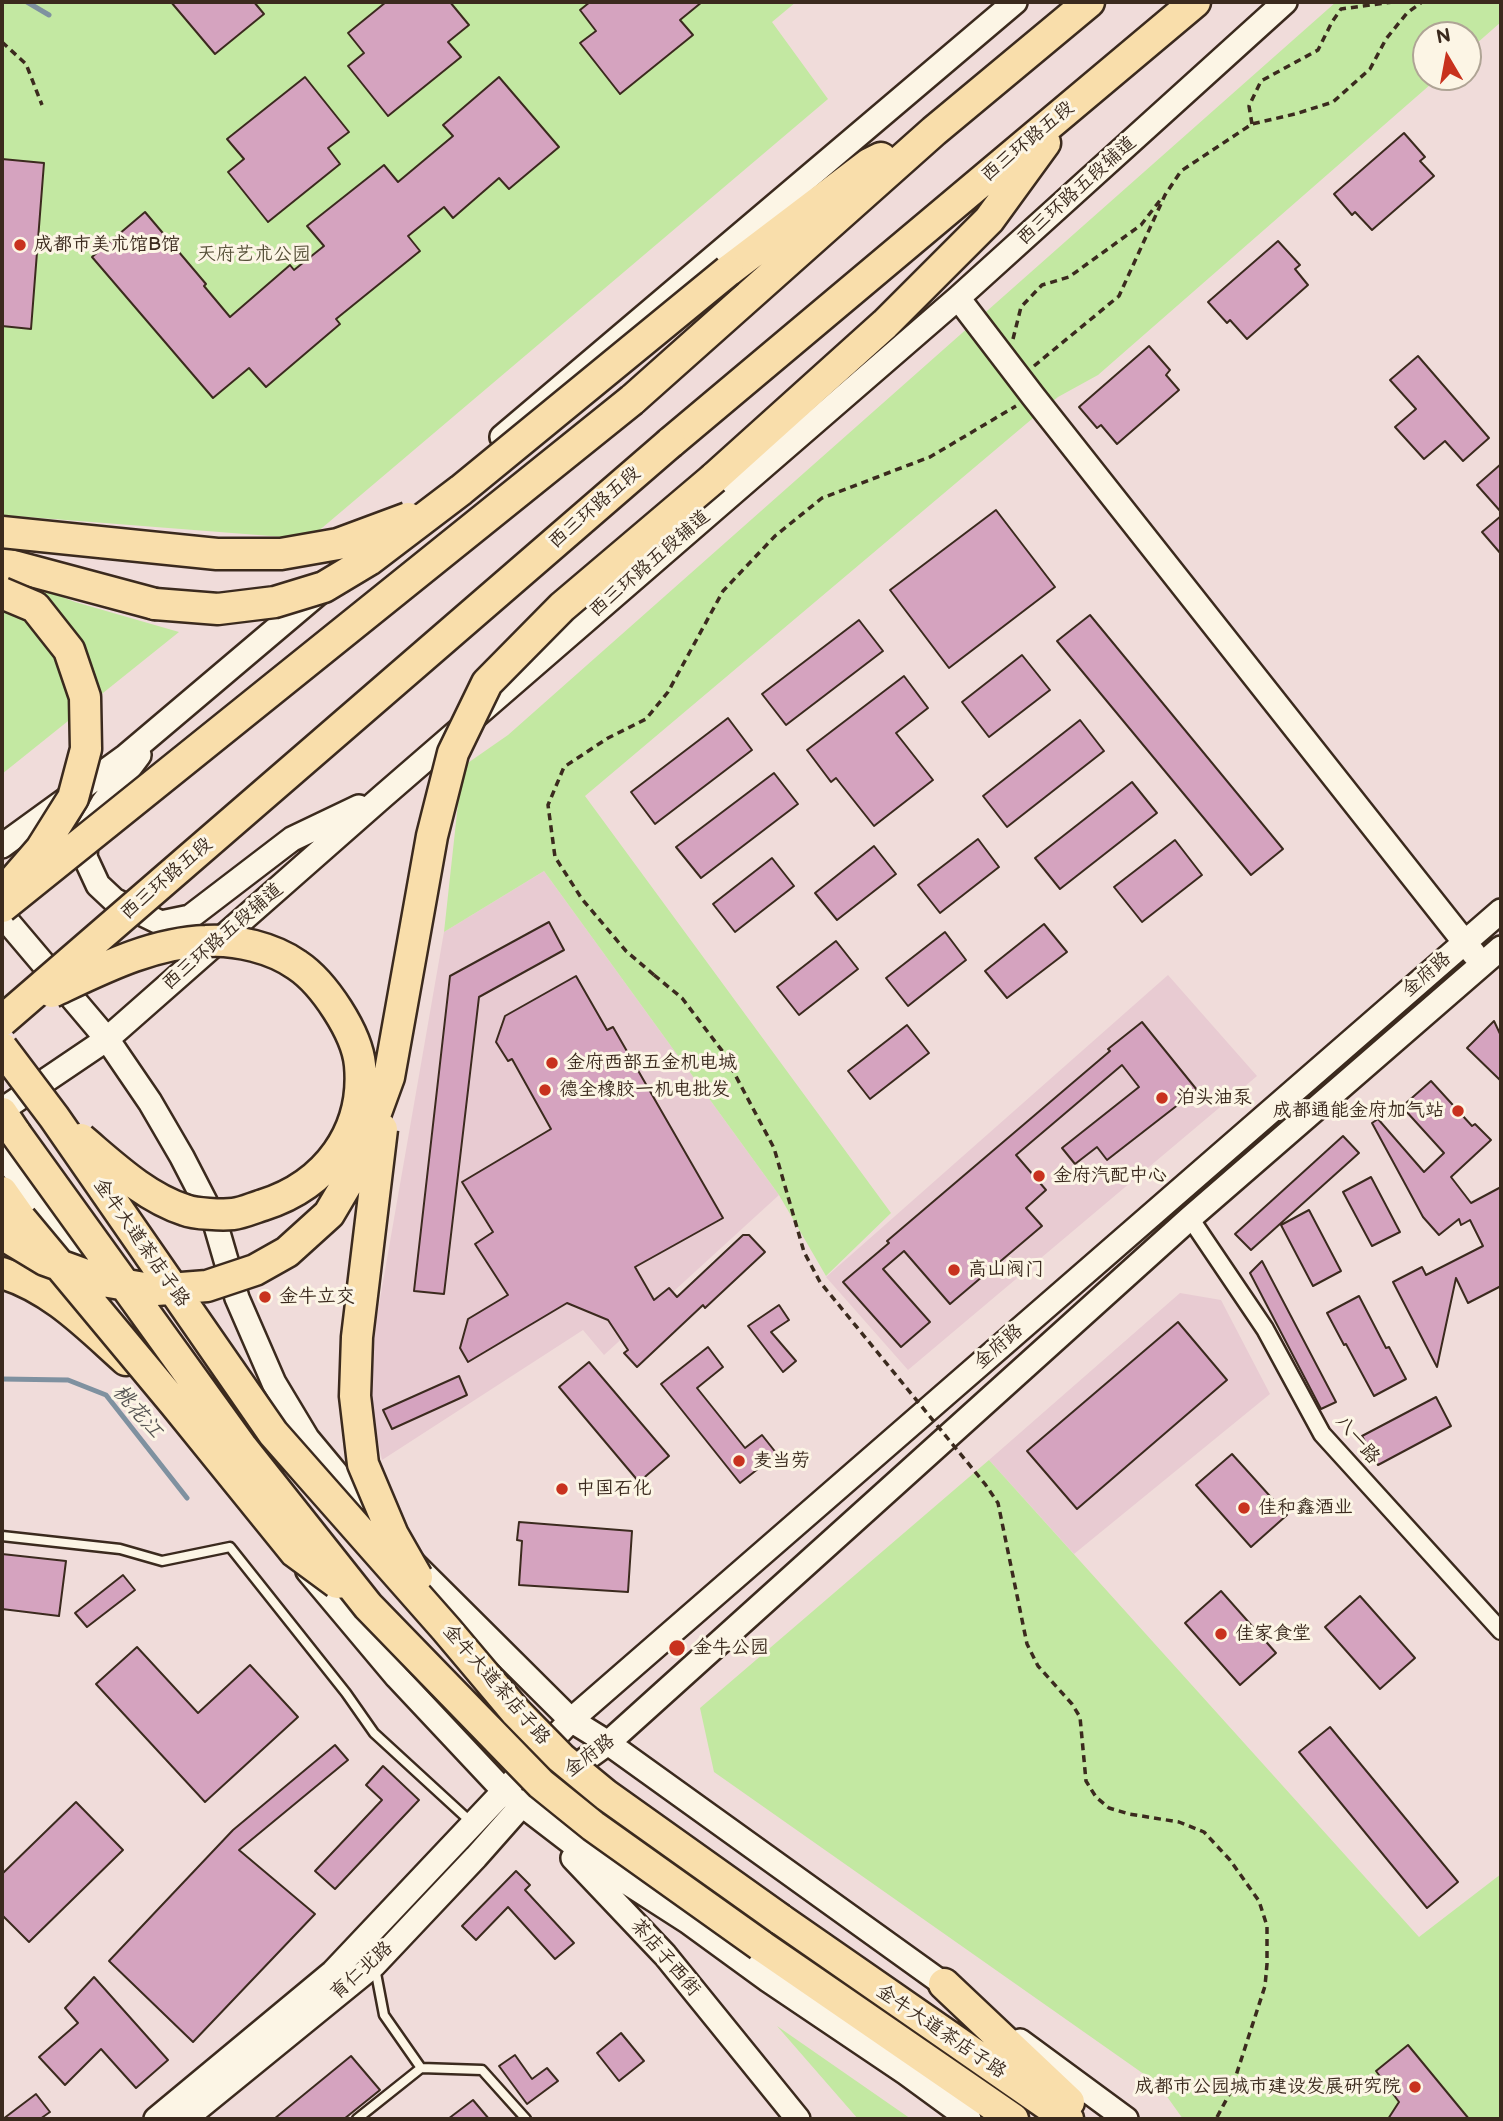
<!DOCTYPE html>
<meta charset="utf-8">
<style>
body{margin:0}
#map{position:relative;width:1503px;height:2121px;overflow:hidden;background:#f0dcda;font-family:"Balsamiq Sans",sans-serif}
canvas{display:block}
.frame{position:absolute;inset:0;border:4px solid #3b2a1e;pointer-events:none}
.north{position:absolute;left:1412px;top:21px;width:70px;height:70px;box-sizing:border-box;background:#fcf5e5;border:2px solid #afa495;border-radius:50%;rotate:350deg;font-size:19px;font-weight:700;line-height:28px;text-align:center;color:#3b2a1e}
.north::after{content:'';display:block;margin:auto;width:24px;height:32px;background:#c8321e;clip-path:polygon(50% 0,100% 100%,50% 72%,0 100%)}
</style>
<div id="map">
<canvas width="1503" height="2121"></canvas>
<div class="frame"></div>
<div class="north">N</div>
</div>
<script>
const ctx = document.querySelector('canvas').getContext('2d');
ctx.lineJoin = 'round';
function paint(path, color) { ctx.fillStyle = color; ctx.fill(path, 'evenodd'); }
function trace(path, color, width, dash) { ctx.strokeStyle = color; ctx.lineWidth = width; ctx.lineCap = dash ? 'butt' : 'round'; ctx.setLineDash(dash || []); ctx.stroke(path); }
function label(font, color, halo, rows, align = 'center') {
  ctx.font = font + ' "Balsamiq Sans","LXGW WenKai TC",sans-serif'; ctx.lineWidth = 6; ctx.setLineDash([]); ctx.textBaseline = 'middle'; ctx.strokeStyle = halo; ctx.fillStyle = color; for (const [text, x, y, turn = 0] of rows) {
    ctx.save(); ctx.translate(x, y); ctx.rotate((+turn || 0) * Math.PI / 180); ctx.textAlign = isNaN(turn) ? turn : align; if (halo) ctx.strokeText(text, 0, 0); ctx.fillText(text, 0, 0); ctx.restore();
  }
}
paint(new Path2D(`
 M544,871L779,1195L604,1355L583,1330L382,1460L367,1388L376,1322L444,932Z
 M1168,975L1257,1076L908,1370L826,1277Z
 M1180,1293L1221,1300L1270,1394L1074,1554L989,1460Z`), '#e8cbd2');
paint(new Path2D(`
 M2,2H796L772,22L828,99L309,539L2,515Z
 M1336,2H1501V22L1468,51V35H1426V77H1439L1098,375L1058,397L585,796L891,1213L826,1276L779,1195L544,871L444,932L462,767L508,735Z
 M2,576L14,578L75,602L179,632L2,774Z
 M989,1460L1419,1937L1501,1874V2119H1183L1158,2084L714,1772L700,1708Z
 M777,2026L911,2119H858Z`), '#c3e8a2');
trace(new Path2D(`
 M27,2L49,15
 M2,1379L68,1380L106,1395L187,1498`), '#7f91a0', 5);
const building = new Path2D(`
 M171,2H254L264,14L215,54Z
 M386,2H450L469,25L448,42L461,57L388,116L348,66L364,53L348,33Z
 M590,2H702L680,20L693,35L620,94L580,43L596,31L580,10Z
 M305,77L349,132L328,148L340,164L268,222L228,172L244,159L227,139Z
 M499,77L559,147L509,189L499,178L453,218L444,207L408,236L420,251L336,319L340,324L266,387L249,368L213,398L92,257L145,212L206,284L204,286L230,317L290,265L294,270L324,246L307,226L384,165L398,182L453,136L443,125Z
 M1404,133L1425,157L1420,161L1434,176L1372,230L1355,212L1352,215L1334,194Z
 M2,159L44,163L31,329L2,326Z
 M1278,241L1300,265L1295,269L1308,285L1247,339L1230,320L1227,323L1208,302Z
 M1149,346L1170,370L1166,375L1179,390L1117,444L1101,425L1097,428L1079,407Z
 M1418,356L1489,438L1463,461L1445,441L1424,459L1395,427L1416,409L1390,380Z
 M1501,464V512L1477,485Z
 M996,510L1055,587L949,668L890,590Z
 M1501,516V554L1482,532Z
 M1090,615L1283,849L1251,875L1057,641Z
 M859,620L883,651L786,725L762,694Z
 M1022,655L1050,690L989,737L962,702Z
 M904,676L928,708L896,733L933,780L874,826L836,778L831,782L807,750Z
 M728,718L752,750L655,824L631,792Z
 M1080,720L1104,751L1007,827L983,796Z
 M774,773L798,804L701,878L676,847Z
 M1132,782L1157,813L1060,889L1035,858Z
 M978,839L999,867L940,913L918,885Z
 M1175,840L1202,875L1142,922L1114,887Z
 M874,846L896,874L837,920L815,893Z
 M772,858L794,886L735,932L713,904Z
 M549,922L564,950L479,997L444,1294L414,1291L450,976Z
 M1044,924L1067,952L1007,998L985,971Z
 M945,932L966,960L908,1006L886,978Z
 M836,941L858,969L799,1015L777,987Z
 M576,976L607,1030L613,1027L723,1218L635,1267L654,1300L669,1288L677,1297L743,1235H749L765,1252L705,1308L703,1305L637,1367L624,1353L628,1350L608,1320L567,1303L468,1362L460,1348L468,1319L508,1295L475,1244L493,1232L462,1182L551,1129L512,1059L508,1061L496,1042L505,1016Z
 M1494,1021L1501,1036V1081L1467,1048Z
 M1142,1022L1197,1090L1107,1160L1097,1147L1075,1164L1062,1148L1139,1087L1122,1065L1016,1155L1046,1190L1026,1208L1042,1226L950,1304L904,1251L883,1269L930,1322L901,1347L843,1282L889,1243L887,1241L1110,1051L1108,1049Z
 M907,1025L929,1053L870,1099L848,1071Z
 M1431,1081L1472,1126L1475,1124L1491,1140L1451,1177L1471,1203L1501,1187V1286L1468,1303L1456,1278L1437,1367L1393,1282L1422,1267L1426,1275L1483,1246L1470,1220L1461,1225L1459,1219L1439,1235L1423,1217L1372,1123L1378,1119L1424,1172L1444,1153L1405,1110V1104Z
 M1343,1136L1359,1153L1251,1250L1235,1234Z
 M1371,1177L1400,1232L1372,1246L1343,1192Z
 M1309,1210L1341,1271L1313,1286L1281,1225Z
 M1262,1261L1336,1402L1321,1409L1250,1273Z
 M1359,1296L1386,1348L1389,1347L1406,1379L1374,1396L1346,1344L1344,1345L1327,1313Z
 M779,1305L789,1320L771,1332L796,1361L783,1372L748,1326Z
 M1178,1322L1227,1380L1077,1509L1027,1451Z
 M708,1347L723,1367L697,1388L745,1448L762,1435L777,1454L740,1483L661,1384Z
 M589,1362L669,1456L639,1482L559,1387Z
 M459,1376L467,1395L392,1429L383,1410Z
 M1436,1397L1451,1426L1378,1465L1362,1436Z
 M1232,1454L1287,1515L1251,1547L1196,1485Z
 M519,1522L632,1531L628,1592L519,1585L522,1541L517,1540Z
 M2,1554L66,1561L59,1616L2,1609Z
 M123,1575L135,1590L87,1627L75,1613Z
 M1221,1591L1276,1653L1240,1685L1185,1623Z
 M1360,1596L1415,1658L1380,1689L1325,1627Z
 M137,1647L198,1713L250,1665L298,1717L205,1802L96,1684Z
 M1330,1727L1458,1882L1427,1908L1299,1752Z
 M335,1745L348,1760L239,1850L315,1914L193,2042L109,1961L233,1830Z
 M383,1766L419,1800L335,1889L315,1871L382,1800L366,1785Z
 M76,1802L123,1850L29,1942L2,1915V1874Z
 M516,1871L530,1885L525,1890L574,1943L555,1959L508,1907L476,1940L462,1926Z
 M94,1977L168,2060L136,2088L101,2049L65,2085L39,2057L78,2023L65,2008Z
 M621,2033L644,2061L619,2081L597,2053Z
 M1408,2045L1469,2119H1388L1399,2102L1376,2071Z
 M515,2055L532,2079L547,2068L558,2081L527,2104L499,2066Z
 M351,2056L380,2090L344,2119H274Z
 M36,2094L50,2112L40,2119H3Z
 M473,2100L489,2119H448Z`);
paint(building, '#d5a3bf');
trace(building, '#3b2a1e', 2);
const lane = new Path2D(`
 M2,1536L120,1549L162,1561L230,1547L346,1693L374,1733L471,1822
 M375,1968L384,2015L421,2068
 M357,2119L421,2068L482,2070L526,2119`);
const street = new Path2D(`
 M1190,1218L1265,1329L1322,1434L1501,1631`);
const secondary = new Path2D(`
 M958,298L1033,396L1474,954
 M502,437L1015,2
 M139,755L103,803L87,831L85,857L98,885L114,900L161,923L190,917L292,839L359,807
 M2,846L126,756L321,591
 M2,915L107,1039L150,1102L182,1157L214,1219L237,1298L274,1383L307,1438L386,1533
 M2,1110L107,1039L382,797L958,298L1285,2
 M2,1153L91,1279
 M409,1559L571,1720L608,1743L956,1993
 M308,1571L397,1677L504,1791L603,1867L687,1921L768,1980L906,2073L969,2119
 M573,1858L665,1955L798,2119
 M1020,2041L1126,2119
 M156,2119L333,1972L571,1720L1501,911
 M185,2119L374,1965L476,1857L522,1805L608,1743L1190,1218L1501,948`);
const highway = new Path2D(`
 M728,271L869,164L881,158
 M632,400L934,131L1089,2
 M670,443L1195,2
 M714,478L885,324L989,220L1045,143
 M2,563L155,604
 M2,1113L16,1134
 M2,1192L21,1219
 M2,1273C52,1288 88,1326 126,1360
 M780,1919L1068,2119
 M760,1945L1013,2119
 M944,1984L1069,2102`);
trace(lane, '#3b2a1e', 13);
trace(street, '#3b2a1e', 21);
trace(secondary, '#3b2a1e', 28);
trace(highway, '#3b2a1e', 35);
trace(new Path2D(`
 M2,42L26,64L42,105
 M1252,124L1249,106L1261,81L1318,50L1332,22L1341,9L1393,2
 M1013,339L1021,307L1042,285L1069,277L1141,225L1161,199
 M1034,366L1119,296L1165,195L1181,171L1252,124L1295,114L1333,102L1370,69L1386,39L1407,13L1422,2
 M654,975L626,951L582,899L555,857L548,805L564,767L608,738L646,719L668,692L723,591L775,536L822,498L930,457L1016,406`), '#3b2a1e', 3.5, [7, 5]);
trace(lane, '#fcf5e5', 8);
trace(street, '#fcf5e5', 16);
trace(secondary, '#fcf5e5', 23);
trace(highway, '#f9deab', 30);
const highwayBridge = new Path2D(`
 M2,532L217,554H281L338,544L408,518
 M2,593L35,607L69,650L85,697L86,749L73,798L41,849L15,879
 M155,604L218,609L275,602L324,587L369,560L461,490L728,271
 M2,907L632,400
 M52,992C101,969 151,943 206,941C236,939 273,948 297,965C324,983 357,1033 360,1065C366,1132 326,1185 263,1205C253,1208 243,1213 233,1214C223,1215 195,1214 185,1210C145,1197 113,1166 81,1139
 M2,1021L670,443
 M2,1048L54,1117L273,1433L446,1629L516,1712L561,1758L606,1795L780,1919
 M382,1129L357,1337L355,1396L363,1464L393,1535L417,1577
 M16,1134L241,1446L368,1606L541,1784L593,1826L760,1945
 M21,1219L175,1404L295,1552L337,1583
 M2,1234L45,1260L103,1281L156,1290L207,1286L255,1270L287,1252L329,1214L355,1170L389,1077L432,836L453,753L487,683L562,607L714,478`);
trace(highwayBridge, '#3b2a1e', 35, []);
trace(new Path2D(`
 M654,975L682,998L723,1052L774,1148L804,1252L820,1282L985,1484L998,1503L1027,1644L1038,1666L1072,1704L1080,1717L1086,1781L1096,1797L1109,1808L1129,1814L1179,1822L1204,1832L1230,1860L1259,1901L1267,1926V1964L1265,1986L1231,2091L1216,2119`), '#3b2a1e', 3.5, [7, 5]);
trace(highwayBridge, '#f9deab', 30);
for (const [x, y, r, color] of [
 [20,245,7,"#c8321e"],
 [552,1063,7,"#c8321e"],
 [545,1090,7,"#c8321e"],
 [1162,1098,7,"#c8321e"],
 [1458,1111,7,"#c8321e"],
 [1039,1176,7,"#c8321e"],
 [954,1270,7,"#c8321e"],
 [265,1297,7,"#c8321e"],
 [739,1461,7,"#c8321e"],
 [562,1489,7,"#c8321e"],
 [1244,1508,7,"#c8321e"],
 [1221,1634,7,"#c8321e"],
 [677,1648,9,"#c8321e"],
 [1415,2087,7,"#c8321e"]
]) { const dot = new Path2D(); dot.arc(x, y, r, 0, 2 * Math.PI); ctx.fillStyle = color; ctx.fill(dot); trace(dot, '#fcf5e5', 2.5); }
label('19px', '#3b2a1e', '#fcf5e5', [
 ["西三环路五段",1028,142,-40],
 ["西三环路五段辅道",1077,191,-42],
 ["西三环路五段",595,508,-41],
 ["西三环路五段辅道",650,564,-41],
 ["西三环路五段",167,879,-41],
 ["西三环路五段辅道",223,937,-41],
 ["金府路",1427,975,-41],
 ["金牛大道茶店子路",141,1243,55],
 ["金府路",999,1347,-41],
 ["八一路",1357,1440,50],
 ["金牛大道茶店子路",496,1685,49],
 ["金府路",590,1756,-37],
 ["茶店子西街",665,1958,49],
 ["育仁北路",362,1971,-42],
 ["金牛大道茶店子路",941,2032,34]
]);
label('19px', '#3b2a1e', '#fcf5e5', [
 ["成都市美术馆B馆",34,245],
 ["金府西部五金机电城",566,1063],
 ["德全橡胶一机电批发",559,1090],
 ["泊头油泵",1176,1098],
 ["成都通能金府加气站",1444,1111,"right"],
 ["金府汽配中心",1053,1176],
 ["高山阀门",968,1270],
 ["金牛立交",279,1297],
 ["麦当劳",753,1461],
 ["中国石化",576,1489],
 ["佳和鑫酒业",1258,1508],
 ["佳家食堂",1235,1634],
 ["金牛公园",693,1648],
 ["成都市公园城市建设发展研究院",1401,2087,"right"]
], 'left');
label('19px', '#565038', '#fcf5e5', [
 ["天府艺术公园",254,255]
]);
label('italic 21px', '#575554', '#fcf5e5', [
 ["桃花江",137,1412,49]
]);
</script>
